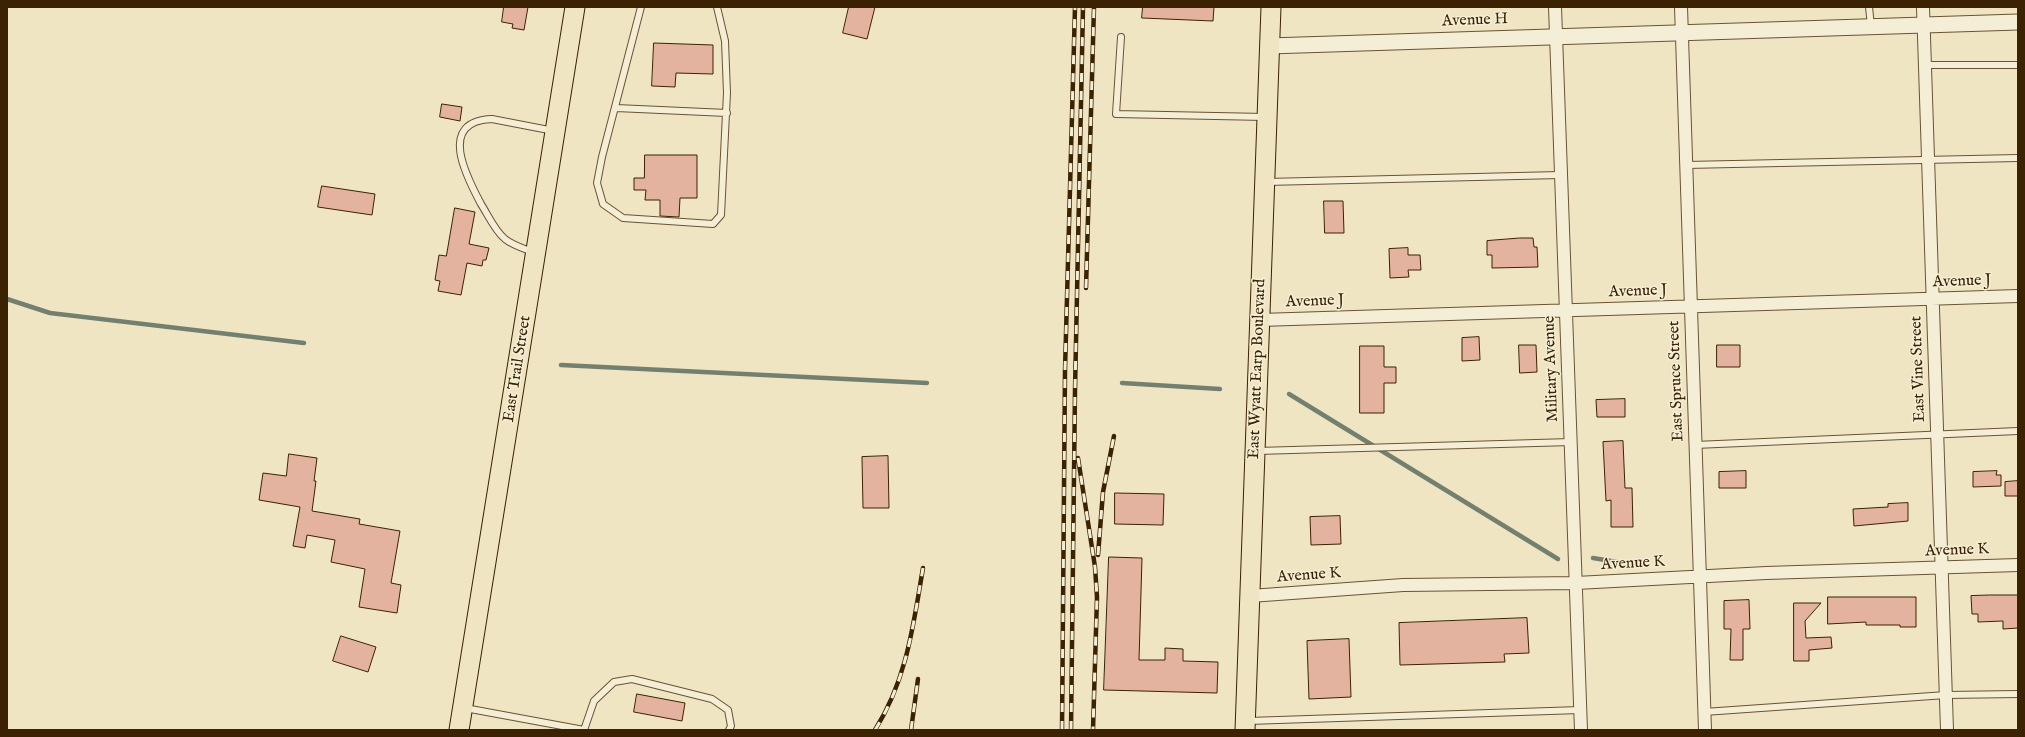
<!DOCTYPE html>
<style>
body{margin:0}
#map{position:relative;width:2025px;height:737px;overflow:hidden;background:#f0e5c2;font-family:"IM FELL English",serif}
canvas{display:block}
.frame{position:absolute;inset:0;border:8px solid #3a2202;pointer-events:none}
</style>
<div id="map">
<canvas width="2025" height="737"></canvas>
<div class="frame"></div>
</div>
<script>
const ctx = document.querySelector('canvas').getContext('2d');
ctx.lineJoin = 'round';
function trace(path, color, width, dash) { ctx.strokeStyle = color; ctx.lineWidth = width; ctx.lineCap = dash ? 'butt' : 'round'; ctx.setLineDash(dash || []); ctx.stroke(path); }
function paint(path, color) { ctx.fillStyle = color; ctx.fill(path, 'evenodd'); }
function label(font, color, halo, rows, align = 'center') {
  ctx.font = font + ' "IM FELL English",serif'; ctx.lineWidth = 3; ctx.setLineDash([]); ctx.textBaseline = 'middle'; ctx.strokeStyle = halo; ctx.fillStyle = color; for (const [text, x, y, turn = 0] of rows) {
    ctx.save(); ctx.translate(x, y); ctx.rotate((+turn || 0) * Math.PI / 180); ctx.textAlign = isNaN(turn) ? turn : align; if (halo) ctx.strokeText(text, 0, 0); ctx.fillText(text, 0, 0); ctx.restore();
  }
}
trace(new Path2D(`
 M7,299L50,313L304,343
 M561,365L927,383
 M1122,383L1220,389
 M1289,394L1558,559
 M1593,558L1635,565`), '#74806f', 4.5);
const building = new Path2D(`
 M504,7H528L524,30L512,28L513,24L502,22Z
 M849,7H875L867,39L843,33Z
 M1143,7H1214L1213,21L1142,18Z
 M654,43L713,45V74L676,73L675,87L652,86Z
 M442,104L462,107L460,121L440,117Z
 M645,155H697V198H680L679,217L660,216V200H645L646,190H634V178H644Z
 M322,186L375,194L372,215L318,207Z
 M1324,201H1343L1344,233H1325Z
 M455,208L475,212L469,244L489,248L486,260H483L482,266L467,263L461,295L438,291L440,281L435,280L439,255L446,256Z
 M1520,238H1533L1534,247H1537L1538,267L1492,268V255H1487V241Z
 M1408,248V255H1420L1421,270H1408L1409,277L1390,278L1389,249Z
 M1479,337L1480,360L1462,361V338Z
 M1519,345H1536L1537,372L1520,373Z
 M1717,345H1740V367H1717Z
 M1360,346H1384V367H1396V383H1384V413H1360Z
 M1625,399V417H1597L1596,400Z
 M1623,441L1625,488H1632L1633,527H1611V500L1606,501L1603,442Z
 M289,454L317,458L314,481H316L312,511L360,519L359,524L400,531L391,583L401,585L397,613L359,607L365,569L331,562L335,540L307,535L305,548L293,546L300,507L259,500L263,473L286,476Z
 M888,456L889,508H863L862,457Z
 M1746,471V488H1719V472Z
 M1997,471L1996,475H2001V486L1973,487V472Z
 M2018,481V496H2005V482Z
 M1115,493L1164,494L1163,525L1115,524Z
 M1908,503V521L1854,526L1853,509L1888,507V504Z
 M1340,516L1341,544L1311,545L1310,517Z
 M1109,557L1142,558L1139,660H1165V648L1183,649V661L1218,662L1217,693L1104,690Z
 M1990,595H2018V628L2003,629V621L1978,622V614H1972L1971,596Z
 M1828,597H1916V627H1900V625H1866V622L1828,624Z
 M1749,600L1750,629H1743V660H1730L1731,629H1724V601Z
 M1794,603H1821L1805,621L1806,638L1831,637L1832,648L1809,650V661H1794Z
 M1527,618L1529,653L1504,654L1505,662L1400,665L1399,623Z
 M341,636L376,647L368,672L333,661Z
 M1349,639L1351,697L1309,699L1307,641Z
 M637,694L685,703L682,721L634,712Z`);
paint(building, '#e4b39f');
trace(building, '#3a2202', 1);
const service = new Path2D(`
 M641,7L602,157L597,183L603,204L623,218L713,224L721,215L727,93L725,41L717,7
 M1869,7L1871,26
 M1121,37L1116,114L1265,117
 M1924,65H2016
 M616,108L727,113
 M1686,165L2018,158
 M1266,182L1560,175
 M533,252C525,249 512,245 505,239C495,231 488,215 481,204C466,176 437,121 492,119L554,131
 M1695,445L2018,431
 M1257,451L1571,442
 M465,708L584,730
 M1704,712L1946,695L2018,694
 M1248,721L1580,710
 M584,730L594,701L614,682L632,679L712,699L728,710L731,726L729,730`);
const minor = new Path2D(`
 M1555,7L1581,730
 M1681,7L1705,730
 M1923,7L1947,730
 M1260,320L2018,296
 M1250,596L1403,585L1576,583L1766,573L2018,565`);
const tertiary = new Path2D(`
 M1269,46L2018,22`);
const primary = new Path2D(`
 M459,730L575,7
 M1245,730L1271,7`);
trace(service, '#685332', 8);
trace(minor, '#685332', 14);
trace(tertiary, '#685332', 17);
trace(primary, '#3a2202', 21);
trace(service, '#f5eed7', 6);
trace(minor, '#f5eed7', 12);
trace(tertiary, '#f5eed7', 15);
trace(primary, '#f0e5c2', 19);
const rail = new Path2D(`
 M1086,288L1094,7
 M1078,458L1095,567L1097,597L1093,730
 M1098,555L1103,492L1114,436
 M875,730C907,679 913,626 923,568
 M911,730L918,679
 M1062,730L1065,370L1075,7
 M1071,730L1075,390L1083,7`);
trace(rail, '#3a2202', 4.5);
trace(rail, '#f5eed7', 3, [9]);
label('16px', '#3a2202', '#f5eed7', [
 ["Avenue H",1475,21,-2],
 ["Avenue J",1962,282,-2],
 ["Avenue J",1638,292,-2],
 ["Avenue J",1315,302,-2],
 ["East Trail Street",518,369,-81],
 ["East Wyatt Earp Boulevard",1258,369,-88],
 ["Military Avenue",1552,369,-92],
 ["East Vine Street",1919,369,-92],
 ["East Spruce Street",1677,381,-92],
 ["Avenue K",1957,551,-2],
 ["Avenue K",1633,564,-3],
 ["Avenue K",1309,576,-4]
]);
</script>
